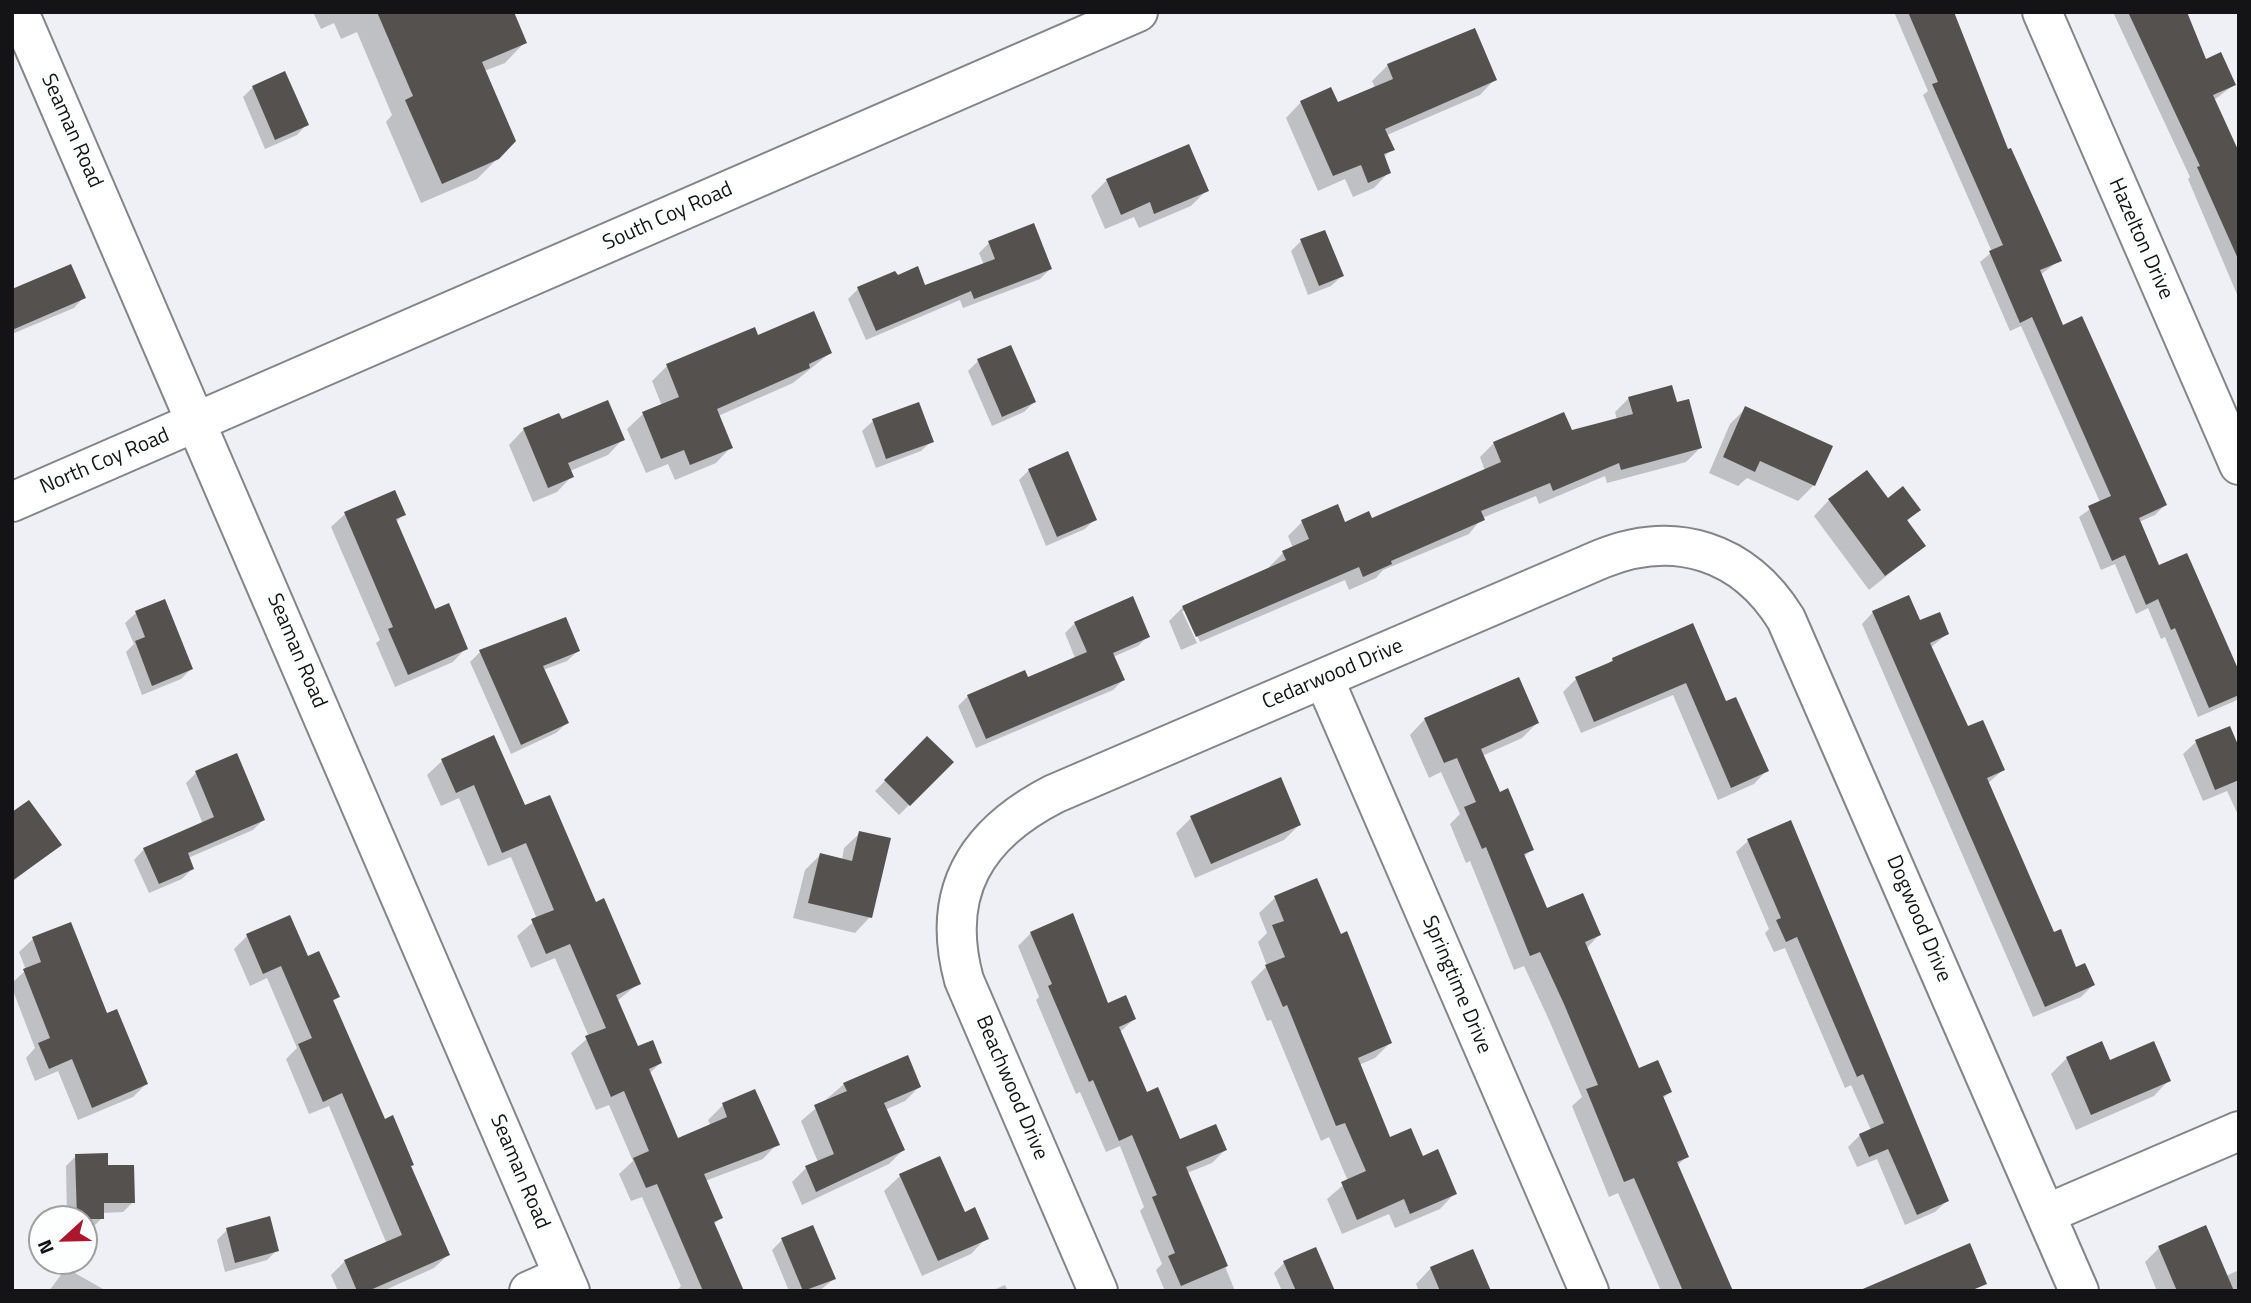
<!DOCTYPE html>
<style>
body{margin:0}
#map{position:relative;width:2251px;height:1303px;overflow:hidden;background:#eef0f5;font-family:"Titillium Web",sans-serif}
canvas{display:block}
.frame{position:absolute;inset:0;border:14px solid #141416;pointer-events:none}
.north{position:absolute;left:28px;top:1205px;width:70px;height:70px;box-sizing:border-box;background:#fdfefe;border:2px solid #a0a0a1;border-radius:50%;rotate:248deg;font-size:19px;font-weight:700;line-height:28px;text-align:center;color:#141416}
.north::after{content:'';display:block;margin:auto;width:24px;height:32px;background:#ac172d;clip-path:polygon(50% 0,100% 100%,50% 72%,0 100%)}
</style>
<div id="map">
<canvas width="2251" height="1303"></canvas>
<div class="frame"></div>
<div class="north">N</div>
</div>
<script>
const ctx = document.querySelector('canvas').getContext('2d');
ctx.lineJoin = 'round';
function paint(path, color) { ctx.fillStyle = color; ctx.fill(path, 'evenodd'); }
function trace(path, color, width, dash) { ctx.strokeStyle = color; ctx.lineWidth = width; ctx.lineCap = dash ? 'butt' : 'round'; ctx.setLineDash(dash || []); ctx.stroke(path); }
function label(font, color, halo, rows, align = 'center') {
  ctx.font = font + ' "Titillium Web",sans-serif'; ctx.lineWidth = 7; ctx.setLineDash([]); ctx.textBaseline = 'middle'; ctx.strokeStyle = halo; ctx.fillStyle = color; for (const [text, x, y, turn = 0] of rows) {
    ctx.save(); ctx.translate(x, y); ctx.rotate((+turn || 0) * Math.PI / 180); ctx.textAlign = isNaN(turn) ? turn : align; if (halo) ctx.strokeText(text, 0, 0); ctx.fillText(text, 0, 0); ctx.restore();
  }
}
paint(new Path2D(`
 M313,12H512L525,42L505,63L484,71L498,158L477,179L421,203L386,122L392,115L357,32L341,39L334,23L321,29Z
 M1894,12H1952L2007,151L2060,260L2040,275L2062,327L2165,505L2155,515L2139,522L2158,567L2239,676V698L2235,701L2198,717L2165,637L2161,639L2148,608L2136,614L2115,564L2101,570L2079,517L2100,502L2021,326L2010,331L1980,262L1992,252L1923,95L1928,91Z
 M2113,12H2172L2205,61L2234,85L2214,100L2239,154V299L2188,179L2190,177Z
 M1388,65L1495,79L1480,95L1387,135L1392,149L1383,158L1389,172L1374,188L1353,197L1345,179L1318,191L1286,118L1301,102L1337,105L1375,88L1372,81Z
 M253,87L307,124L297,135L265,149L243,97Z
 M1107,180L1207,190L1191,206L1139,228L1134,217L1105,229L1091,196Z
 M1301,241L1342,276L1331,286L1308,295L1291,251Z
 M989,243L1050,269L1040,279L963,308L960,300L866,340L848,299L858,289L897,277L925,287L984,265L979,253Z
 M12,291L84,297L74,308L12,334Z
 M757,337L830,353L793,383L718,416L731,447L716,463L675,480L668,464L646,473L627,429L643,414L662,406L652,381L667,366Z
 M978,361L1034,402L1024,412L992,426L968,371Z
 M1629,398L1675,404L1700,448L1686,462L1607,483L1605,476L1539,504L1536,496L1482,518L1469,534L1383,570L1376,578L1349,590L1345,580L1200,642L1186,611H1182L1197,643L1181,650L1169,621L1183,607L1270,569L1269,567L1283,553L1293,548L1288,536L1302,522L1337,507L1344,524L1371,520L1485,471L1480,457L1494,443L1571,432L1617,420L1615,412Z
 M918,404L932,441L921,451L876,468L862,431L873,421Z
 M1746,408L1814,485L1798,501L1747,478L1738,486L1709,473L1730,424Z
 M561,422L623,439L608,455L570,471L572,476L557,492L533,502L509,445L524,429Z
 M1029,470L1095,519L1085,529L1046,546L1019,480Z
 M395,492L404,514L396,522L434,611L466,648L453,662L395,687L376,643L380,640L331,527L345,514Z
 M1829,500L1919,510L1906,522L1924,546L1869,590L1814,516Z
 M164,601L191,669L181,679L142,695L126,652L134,644L125,623L136,613Z
 M1873,612L1919,623L1947,634L1930,648L1967,729L2003,770L1987,784L2053,935L2075,969L2093,985L2081,997L2033,1017L1862,624Z
 M1075,623L1148,636L1138,646L1113,657L1123,680L1113,690L976,748L958,706L968,696L1027,679L1075,658L1065,633Z
 M1692,626L1725,704L1766,771L1754,784L1718,800L1673,695L1581,733L1563,692L1576,679L1606,666L1613,659Z
 M578,651L567,661L543,670L567,723L556,733L511,754L470,662L480,652Z
 M1425,719L1537,723L1522,738L1482,756L1499,794L1532,849L1523,858L1546,911L1599,935L1586,949L1639,1070L1670,1092L1662,1099L1687,1156L1677,1166L1731,1291H1661L1618,1193L1609,1197L1572,1106L1582,1097L1549,1020L1524,966L1514,970L1470,861L1466,863L1450,824L1460,814L1441,772L1429,778L1410,735Z
 M2229,728L2239,750V817L2227,791L2203,801L2183,754L2196,742Z
 M493,738L525,807L595,904L638,984L617,1001L637,1048L660,1063L649,1074L677,1140L711,1126L708,1120L723,1105L777,1144L763,1159L705,1181L721,1218L714,1224L742,1291H676L681,1286L642,1197L631,1201L619,1174L633,1161L609,1105L596,1110L571,1053L589,1037L555,958L531,968L517,936L537,919L511,857L488,866L459,798L441,806L427,775L442,761Z
 M927,738L952,762L899,815L875,791Z
 M196,773L263,820L253,830L188,858L192,869L182,879L149,893L134,860L144,849L203,824L186,783Z
 M12,814L59,845L12,882Z
 M1191,818L1299,825L1284,840L1195,878L1176,833Z
 M860,833L870,917L855,933L793,918L805,870L820,855L842,860L844,848Z
 M1748,841L1947,1201L1935,1212L1905,1225L1877,1159L1857,1167L1848,1147L1860,1135L1871,1130L1851,1085L1845,1088L1785,948L1774,952L1765,933L1769,929L1736,852Z
 M1316,880L1390,1043L1375,1058L1359,1065L1389,1139L1422,1158L1455,1193L1440,1209L1395,1228L1389,1214L1342,1234L1327,1199L1348,1181L1329,1137L1321,1141L1271,1020L1267,1021L1251,982L1267,966L1258,942L1267,933L1259,913L1275,898Z
 M1072,916L1107,1005L1134,1019L1120,1032L1146,1094L1179,1141L1225,1150L1212,1163L1187,1173L1235,1291H1165L1156,1270L1162,1264L1140,1211L1144,1207L1120,1146L1106,1152L1080,1092L1076,1094L1036,1000L1039,997L1018,946L1031,933Z
 M247,936L307,959L338,997L332,1002L384,1121L409,1167L448,1255L434,1268L383,1291H338L331,1275L345,1261L386,1242L329,1106L309,1114L286,1059L297,1048L267,978L250,986L234,949Z
 M33,939L106,1016L146,1084L133,1097L78,1120L58,1071L35,1081L26,1058L35,1048L12,988V983L26,970L19,952Z
 M2067,1058L2169,1080L2154,1096L2076,1130L2051,1074Z
 M844,1084L919,1087L905,1101L885,1110L903,1150L889,1164L802,1205L792,1182L806,1168L818,1162L801,1121Z
 M76,1156L107,1167L133,1202L123,1212L102,1213V1218L92,1228H84V1219H67L66,1166Z
 M900,1176L964,1214L986,1238L971,1254L922,1276L884,1191Z
 M2205,1228L2226,1276L2239,1270V1291H2157L2145,1262L2159,1248Z
 M227,1230L277,1250L267,1260L225,1272L217,1240Z
 M782,1240L834,1279L819,1291H789L772,1250Z
 M1284,1263L1326,1291H1282L1274,1273Z
 M66,1268L103,1289L102,1291H49Z
 M1431,1268L1489,1291H1419L1416,1284Z
 M1005,1285L1008,1291H991Z`), '#0003');
paint(new Path2D(`
 M377,12H514L527,43L482,62L516,141L499,159L442,184L405,100L413,96Z
 M1908,12H1954L2008,149L2011,148L2062,261L2040,270L2063,325L2082,316L2167,505L2139,518L2159,565L2187,553L2239,671V695L2209,708L2175,628L2171,630L2158,599L2146,605L2125,555L2112,561L2088,506L2111,496L2032,317L2020,323L1989,251L2003,245L1932,84L1938,82Z
 M2128,12H2187L2206,59L2221,52L2236,85L2213,95L2239,152V261L2197,167L2200,166Z
 M1475,28L1497,80L1385,129L1395,150L1384,154L1391,173L1368,183L1361,165L1333,176L1300,101L1331,87L1338,102L1393,79L1387,64Z
 M285,71L309,125L275,140L252,86Z
 M1189,144L1209,191L1154,214L1150,202L1121,215L1106,179Z
 M1034,223L1052,269L974,299L971,291L876,331L857,287L895,271L898,275L918,266L925,285L995,259L988,241Z
 M1325,230L1344,276L1319,286L1300,239Z
 M71,264L86,298L12,330V289Z
 M814,311L832,353L809,364L810,368L717,409L733,448L690,465L684,450L661,459L642,412L679,397L666,364L755,327L758,335Z
 M1011,345L1036,402L1002,417L977,359Z
 M1672,385L1677,402L1689,399L1702,448L1621,470L1619,463L1553,491L1550,483L1481,511L1485,520L1391,561L1392,564L1363,577L1359,567L1196,637L1182,606L1286,560L1282,551L1309,539L1301,520L1338,504L1345,522L1369,511L1372,518L1501,462L1493,442L1564,412L1572,430L1633,414L1628,397Z
 M608,400L625,440L568,463L574,477L548,488L523,428L559,413L562,419Z
 M919,402L934,442L886,459L872,419Z
 M1745,406L1833,446L1815,486L1760,461L1755,472L1723,457Z
 M1068,451L1097,520L1057,537L1028,469Z
 M1867,470L1888,498L1903,486L1921,510L1907,520L1926,546L1885,576L1828,499Z
 M395,490L406,515L396,519L435,609L449,603L468,649L408,675L388,629L393,627L344,512Z
 M1909,595L1920,620L1940,612L1949,634L1930,643L1968,726L1983,720L2005,770L1987,778L2054,932L2061,929L2076,967L2085,963L2095,985L2045,1007L1872,611Z
 M1133,596L1150,637L1113,653L1125,680L986,739L967,695L1025,670L1028,677L1087,652L1074,622Z
 M165,599L193,669L152,686L135,641L145,637L135,611Z
 M566,617L580,651L543,666L569,723L521,745L479,650Z
 M1693,623L1726,701L1736,697L1769,771L1731,788L1686,683L1594,722L1575,677L1613,661L1612,658Z
 M1519,677L1539,723L1481,749L1500,792L1508,788L1534,850L1524,854L1547,908L1583,893L1601,935L1585,942L1639,1068L1658,1060L1672,1092L1663,1096L1689,1157L1677,1162L1733,1291H1683L1634,1178L1624,1182L1586,1089L1598,1085L1564,1004L1540,952L1530,956L1486,847L1482,849L1464,807L1476,802L1457,758L1444,763L1424,718Z
 M2230,726L2239,747V780L2215,790L2195,740Z
 M494,735L525,805L550,795L596,902L604,898L641,984L616,995L638,1046L653,1040L662,1063L649,1069L678,1138L727,1117L722,1103L755,1089L780,1145L704,1174L723,1218L714,1222L744,1291H703L657,1184L646,1188L633,1158L649,1151L624,1091L611,1097L585,1036L606,1028L570,944L546,954L531,919L554,910L526,843L502,853L474,785L456,793L441,759Z
 M927,736L954,762L910,806L884,780Z
 M237,753L265,820L188,853L194,869L159,884L143,848L214,817L195,771Z
 M1281,777L1301,825L1211,864L1190,816Z
 M29,800L62,845L12,881V812Z
 M1791,820L1949,1201L1917,1215L1888,1149L1869,1157L1859,1134L1884,1123L1863,1074L1857,1077L1797,937L1786,942L1776,920L1781,918L1747,839Z
 M859,831L891,838L872,918L808,903L820,853L852,861Z
 M1317,878L1341,934L1347,931L1392,1043L1358,1058L1390,1137L1411,1128L1423,1156L1438,1149L1457,1194L1410,1214L1404,1199L1357,1220L1341,1182L1366,1171L1345,1123L1336,1126L1287,1005L1283,1007L1265,965L1285,957L1272,925L1284,921L1274,896Z
 M1073,913L1108,1003L1126,995L1136,1019L1119,1027L1147,1092L1158,1087L1180,1139L1216,1124L1227,1150L1186,1167L1228,1266L1181,1286L1168,1256L1175,1253L1152,1197L1157,1195L1132,1135L1119,1141L1093,1080L1089,1082L1048,986L1052,984L1030,932Z
 M290,915L308,956L319,951L340,997L333,1000L385,1119L393,1115L414,1165L411,1166L450,1255L368,1291H357L344,1260L402,1235L342,1093L323,1102L298,1044L312,1038L281,966L263,974L246,934Z
 M71,922L107,1013L117,1009L148,1084L92,1108L72,1059L49,1069L38,1043L50,1038L23,969L41,962L32,937Z
 M2102,1041L2110,1060L2154,1041L2171,1081L2091,1115L2066,1057Z
 M908,1055L921,1087L884,1103L905,1150L816,1192L805,1166L834,1154L814,1105L847,1091L843,1083Z
 M108,1153V1165H134L135,1203H104V1219H77L75,1154Z
 M940,1156L965,1212L975,1207L989,1239L938,1261L899,1174Z
 M270,1216L279,1251L235,1263L226,1228Z
 M813,1225L836,1279L803,1291L781,1238Z
 M2206,1225L2234,1291H2177L2158,1246Z
 M1970,1243L1987,1284L1970,1291H1858Z
 M1316,1247L1335,1291H1296L1283,1261Z
 M1473,1249L1491,1291H1440L1430,1267Z`), '#55514f');
const minor = new Path2D(`
 M19,12L570,1291
 M2042,12L2239,465
 M12,502L1138,12
 M1324,679L1589,1291
 M2046,1214L2239,1131
 M529,1291L563,1276
 M1098,1291L964,980C940,892 976,834 1054,794L1601,559C1675,529 1744,551 1786,619L2079,1291`);
trace(minor, '#838589', 42);
trace(minor, '#fff', 38);
label('21px', '#141416', '#fdfefe', [
 ["Seaman Road",71,131,66],
 ["South Coy Road",668,217,-24],
 ["Hazelton Drive",2140,239,66],
 ["North Coy Road",105,462,-23],
 ["Seaman Road",296,651,67],
 ["Cedarwood Drive",1333,675,-23],
 ["Dogwood Drive",1918,919,67],
 ["Springtime Drive",1456,985,67],
 ["Beachwood Drive",1011,1088,67],
 ["Seaman Road",519,1172,67]
]);
</script>
